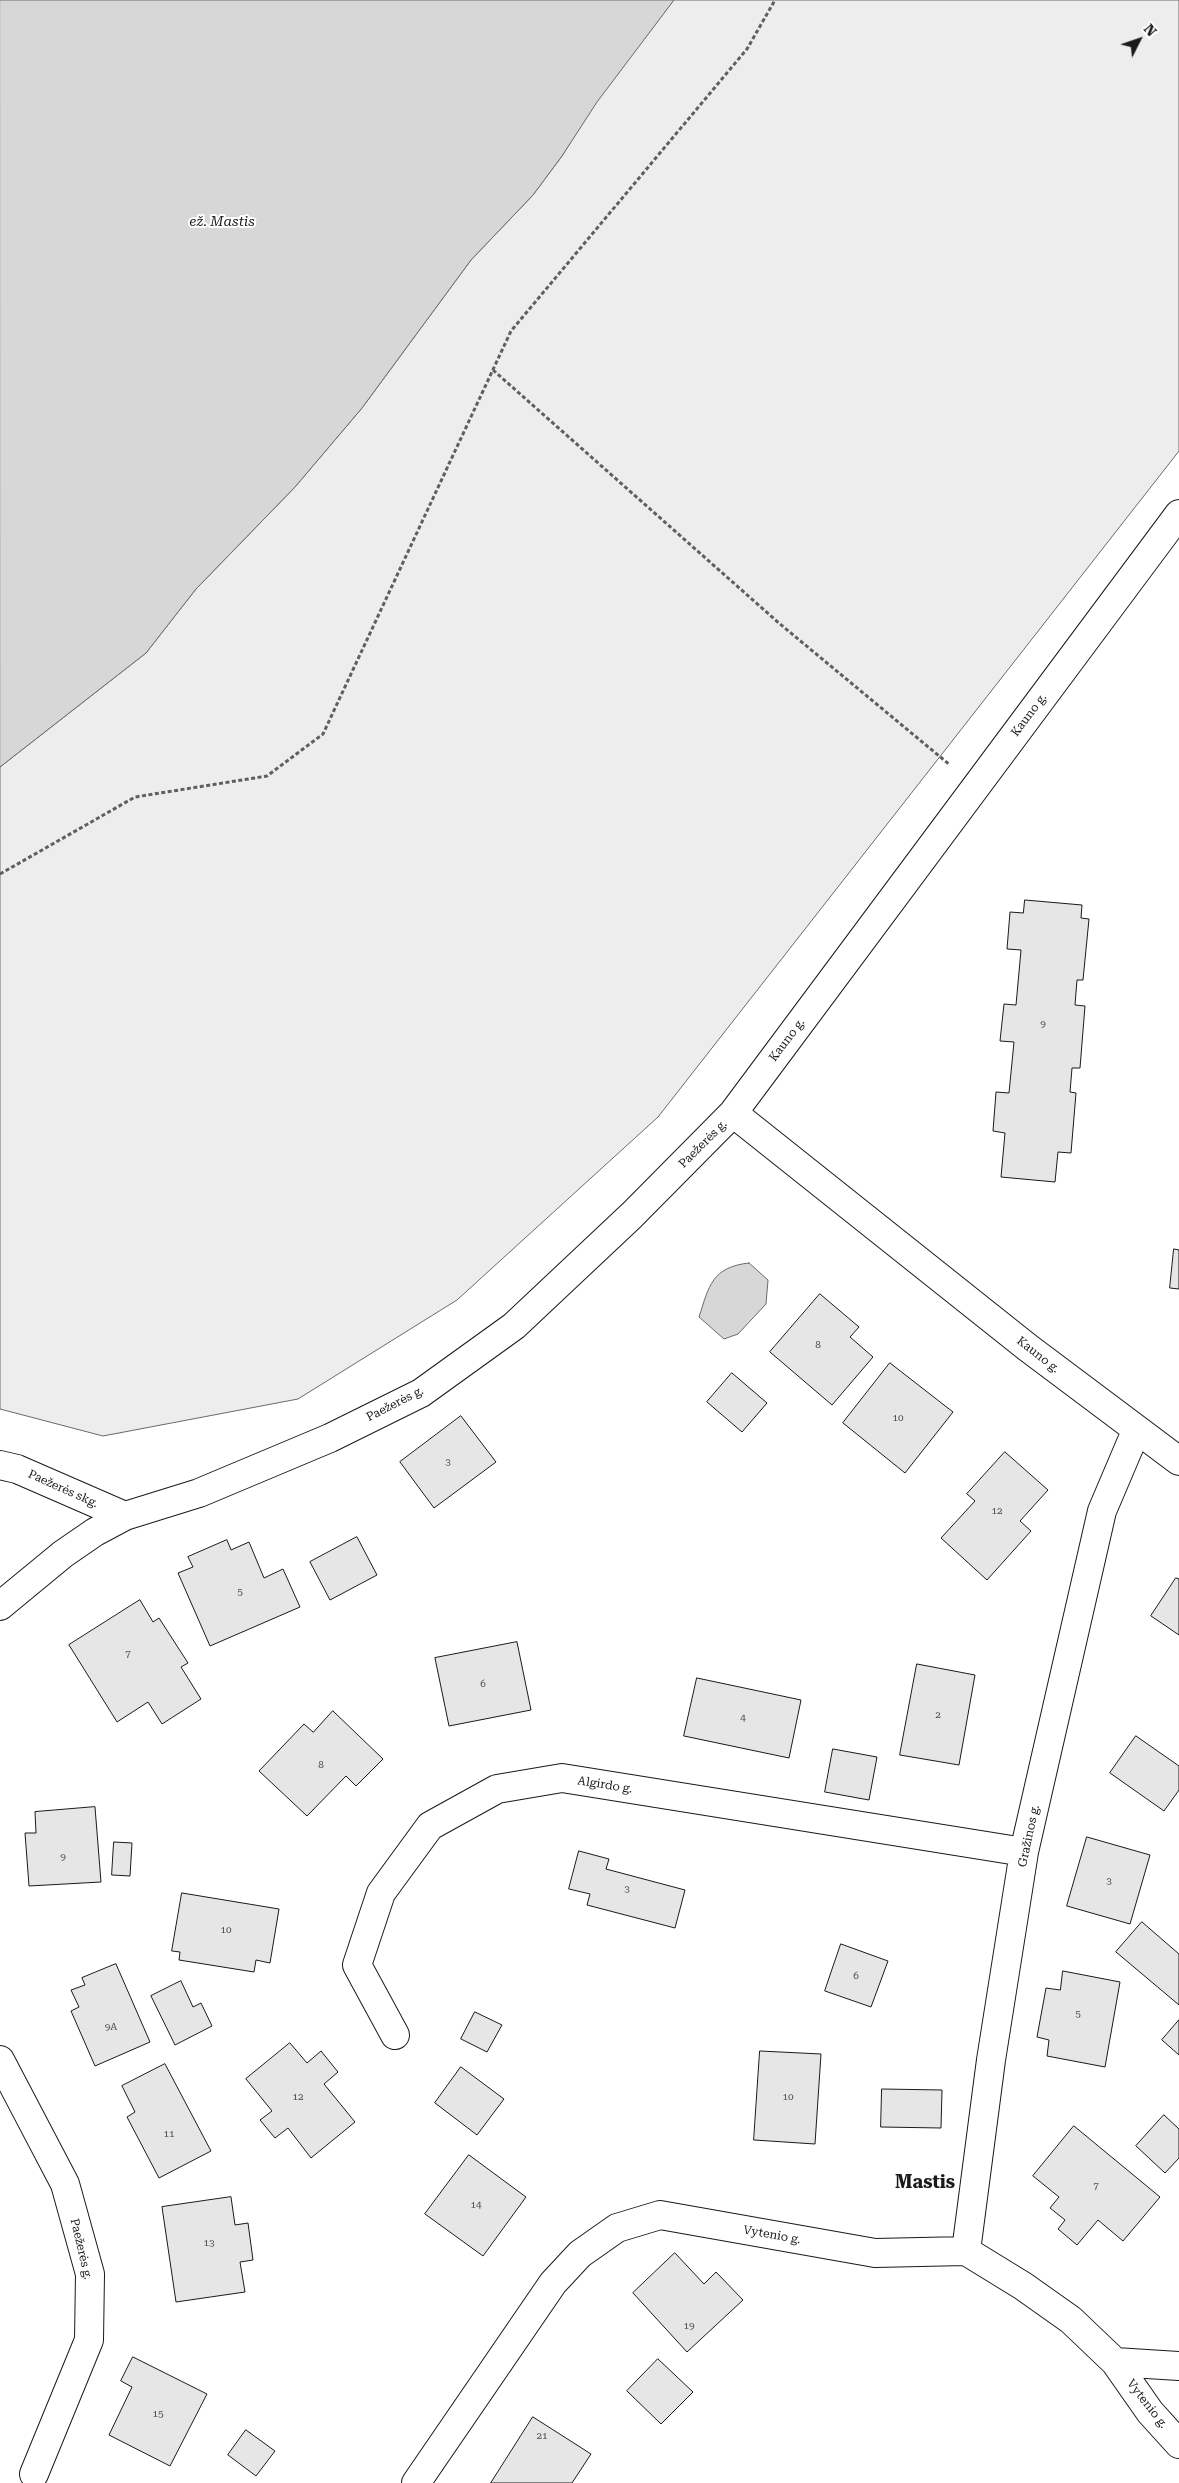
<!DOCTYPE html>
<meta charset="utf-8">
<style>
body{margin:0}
#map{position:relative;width:1179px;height:2483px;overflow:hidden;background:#fff;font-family:"Roboto Serif",serif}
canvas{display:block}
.north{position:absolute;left:1114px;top:15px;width:50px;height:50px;-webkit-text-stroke:4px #fff;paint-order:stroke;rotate:49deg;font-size:14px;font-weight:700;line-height:20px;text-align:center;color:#1a1a1a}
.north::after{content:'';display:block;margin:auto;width:18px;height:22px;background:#1a1a1a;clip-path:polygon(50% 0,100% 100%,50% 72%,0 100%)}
</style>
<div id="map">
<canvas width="1179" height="2483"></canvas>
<div class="north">N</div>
</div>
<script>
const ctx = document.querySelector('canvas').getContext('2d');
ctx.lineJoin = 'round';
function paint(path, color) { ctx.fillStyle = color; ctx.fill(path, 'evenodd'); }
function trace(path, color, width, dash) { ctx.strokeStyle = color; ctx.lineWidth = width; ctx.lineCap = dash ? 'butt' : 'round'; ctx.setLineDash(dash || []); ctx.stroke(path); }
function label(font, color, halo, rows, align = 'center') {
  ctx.font = font + ' "Roboto Serif",serif'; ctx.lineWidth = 4; ctx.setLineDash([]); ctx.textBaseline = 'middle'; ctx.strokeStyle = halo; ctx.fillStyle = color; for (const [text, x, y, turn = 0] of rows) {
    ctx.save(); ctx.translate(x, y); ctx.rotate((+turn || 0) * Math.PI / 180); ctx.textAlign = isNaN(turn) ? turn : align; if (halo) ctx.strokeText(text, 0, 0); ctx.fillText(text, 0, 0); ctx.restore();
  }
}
const built = new Path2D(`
 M674,0H1179V451L658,1117L457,1300L298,1399L103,1436L0,1409V767L146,653L196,589L295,487L362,408L471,260L533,195L562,156L596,102Z`);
paint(built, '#ededed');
trace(built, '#6a6a6a', 1);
const water = new Path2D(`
 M0,0H674L597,102L562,156L533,195L471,260L362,408L295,487L196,589L146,653L0,767Z
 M749,1263L768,1280L766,1304L738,1334L724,1339L699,1317C709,1286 712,1267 749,1263Z`);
paint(water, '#d7d7d7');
trace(water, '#6a6a6a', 1);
const building = new Path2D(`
 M1025,900L1082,905L1081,918L1089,919L1083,980H1077L1075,1005L1085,1006L1080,1068H1072L1070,1092L1076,1093L1071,1153L1058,1152L1055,1182L1001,1177L1005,1133L993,1131L996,1092L1009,1093L1014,1042L1000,1041L1004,1004L1016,1005L1021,950L1007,949L1010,912L1023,913Z
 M1174,1249L1179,1250V1289L1170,1288Z
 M820,1294L859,1327L850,1337L873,1357L832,1405L770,1352Z
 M890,1363L953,1412L905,1473L843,1423Z
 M732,1373L767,1403L742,1432L707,1402Z
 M461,1416L496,1462L434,1508L400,1462Z
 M1005,1452L1048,1490L1020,1521L1031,1531L987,1580L941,1538L975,1501L967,1494Z
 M357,1537L377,1575L330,1600L310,1562Z
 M227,1540L231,1550L249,1542L264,1578L283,1569L300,1607L210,1646L178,1573L193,1567L188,1557Z
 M1176,1578L1179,1579V1635L1151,1616Z
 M140,1600L153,1622L159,1618L188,1663L181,1667L201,1699L162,1724L148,1702L117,1722L69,1645Z
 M517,1642L531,1710L449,1726L435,1658Z
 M917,1664L975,1675L959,1765L900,1755Z
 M697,1678L801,1700L789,1758L684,1736Z
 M333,1711L383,1759L356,1786L346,1776L307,1816L259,1771L304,1724L313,1732Z
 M1136,1736L1179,1766V1790L1164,1811L1110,1773Z
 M833,1749L877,1757L869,1800L825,1792Z
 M95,1807L101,1882L29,1886L25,1833H36L35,1812Z
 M1087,1837L1150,1855L1130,1924L1067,1906Z
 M114,1842L132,1843L130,1876L112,1875Z
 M579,1851L609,1859L606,1869L685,1890L675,1928L587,1905L590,1894L569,1889Z
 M182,1893L279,1909L270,1963L256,1960L254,1972L179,1960L180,1952L172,1951Z
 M1142,1922L1179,1954V2005L1116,1952Z
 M841,1944L888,1961L871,2007L825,1991Z
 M116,1964L150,2042L95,2066L71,2011L79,2007L71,1990L85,1985L82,1978Z
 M1063,1971L1120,1982L1105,2067L1047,2056L1049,2040L1037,2037L1046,1988L1060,1990Z
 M181,1981L193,2007L201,2003L212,2026L175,2045L151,1996Z
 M475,2012L502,2025L487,2052L461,2039Z
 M1179,2020V2055L1162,2040Z
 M290,2043L307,2063L321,2051L338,2072L324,2084L355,2122L311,2158L288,2128L275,2138L260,2120L272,2111L246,2079Z
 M760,2051L821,2054L815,2144L754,2140Z
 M165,2064L211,2151L159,2178L127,2117L135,2112L122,2086Z
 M461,2067L504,2099L477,2135L435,2103Z
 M882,2089L942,2090L941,2128L881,2127Z
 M1164,2115L1179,2129V2158L1165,2173L1136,2146Z
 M1074,2126L1160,2197L1123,2241L1098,2220L1077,2245L1058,2229L1065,2220L1050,2208L1059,2197L1033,2176Z
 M469,2155L526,2197L483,2256L425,2214Z
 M231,2197L235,2225L248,2223L253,2260L240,2262L245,2292L176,2302L162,2207Z
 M675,2253L704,2284L716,2272L743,2300L687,2352L633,2293Z
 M133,2357L207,2394L170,2466L109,2435L132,2387L121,2381Z
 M658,2359L693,2392L661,2424L627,2391Z
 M533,2417L591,2454L572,2483H491Z
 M246,2430L275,2451L256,2476L228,2455Z`);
paint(building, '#e6e6e6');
trace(building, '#1a1a1a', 1);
const street = new Path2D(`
 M1179,514L733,1113L1027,1347L1179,1461
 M0,1465L17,1469L125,1516
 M0,1606L63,1554L95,1532L125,1516L199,1493L330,1438L421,1393L514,1326L632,1215L733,1113
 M395,2035L357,1965L381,1893L430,1826L497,1789L562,1778L1024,1852
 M0,2060L65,2184L90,2274L89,2340L34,2474
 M966,2251L991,2060L1024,1852L1102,1511L1136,1431
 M1115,2362L1179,2366
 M416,2483L553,2283L580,2254L617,2228L660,2215L875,2253L966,2251L1023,2286L1071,2320L1115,2362L1150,2412L1179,2444`);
trace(street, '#1a1a1a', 30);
trace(new Path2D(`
 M493,370L780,624L950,765
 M0,874L135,797L267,776L323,734L511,331L747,49L775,0`), '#5f5f5f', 3, [4, 2.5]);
trace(street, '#fff', 28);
label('10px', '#4d4d4d', null, [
 ["9",1043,1024],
 ["8",818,1345],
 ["10",898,1418],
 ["3",448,1462],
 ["12",997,1511],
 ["5",240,1592],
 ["7",128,1654],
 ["6",483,1684],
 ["2",938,1715],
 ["4",743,1718],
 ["8",321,1765],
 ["9",63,1857],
 ["3",1109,1881],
 ["3",627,1889],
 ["10",226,1930],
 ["6",856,1976],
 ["5",1078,2014],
 ["9A",111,2027],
 ["12",298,2097],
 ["10",788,2097],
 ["11",169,2134],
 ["7",1096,2186],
 ["14",476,2205],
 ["13",209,2243],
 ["19",689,2326],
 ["15",158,2414],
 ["21",542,2436]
]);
label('12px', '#1a1a1a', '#fff', [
 ["Kauno g.",1029,715,-53],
 ["Kauno g.",787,1040,-53],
 ["Paežerės g.",703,1144,-45],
 ["Kauno g.",1038,1355,38],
 ["Paežerės g.",395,1404,-27],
 ["Paežerės skg.",63,1489,24],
 ["Algirdo g.",605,1785,9],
 ["Gražinos g.",1029,1836,-78],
 ["Vytenio g.",772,2235,10],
 ["Paežerės g.",81,2249,77],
 ["Vytenio g.",1147,2404,52]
]);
label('italic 14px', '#1a1a1a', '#fff', [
 ["ež. Mastis",222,222]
]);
label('bold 18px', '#1a1a1a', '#fff', [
 ["Mastis",925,2183]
]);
</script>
